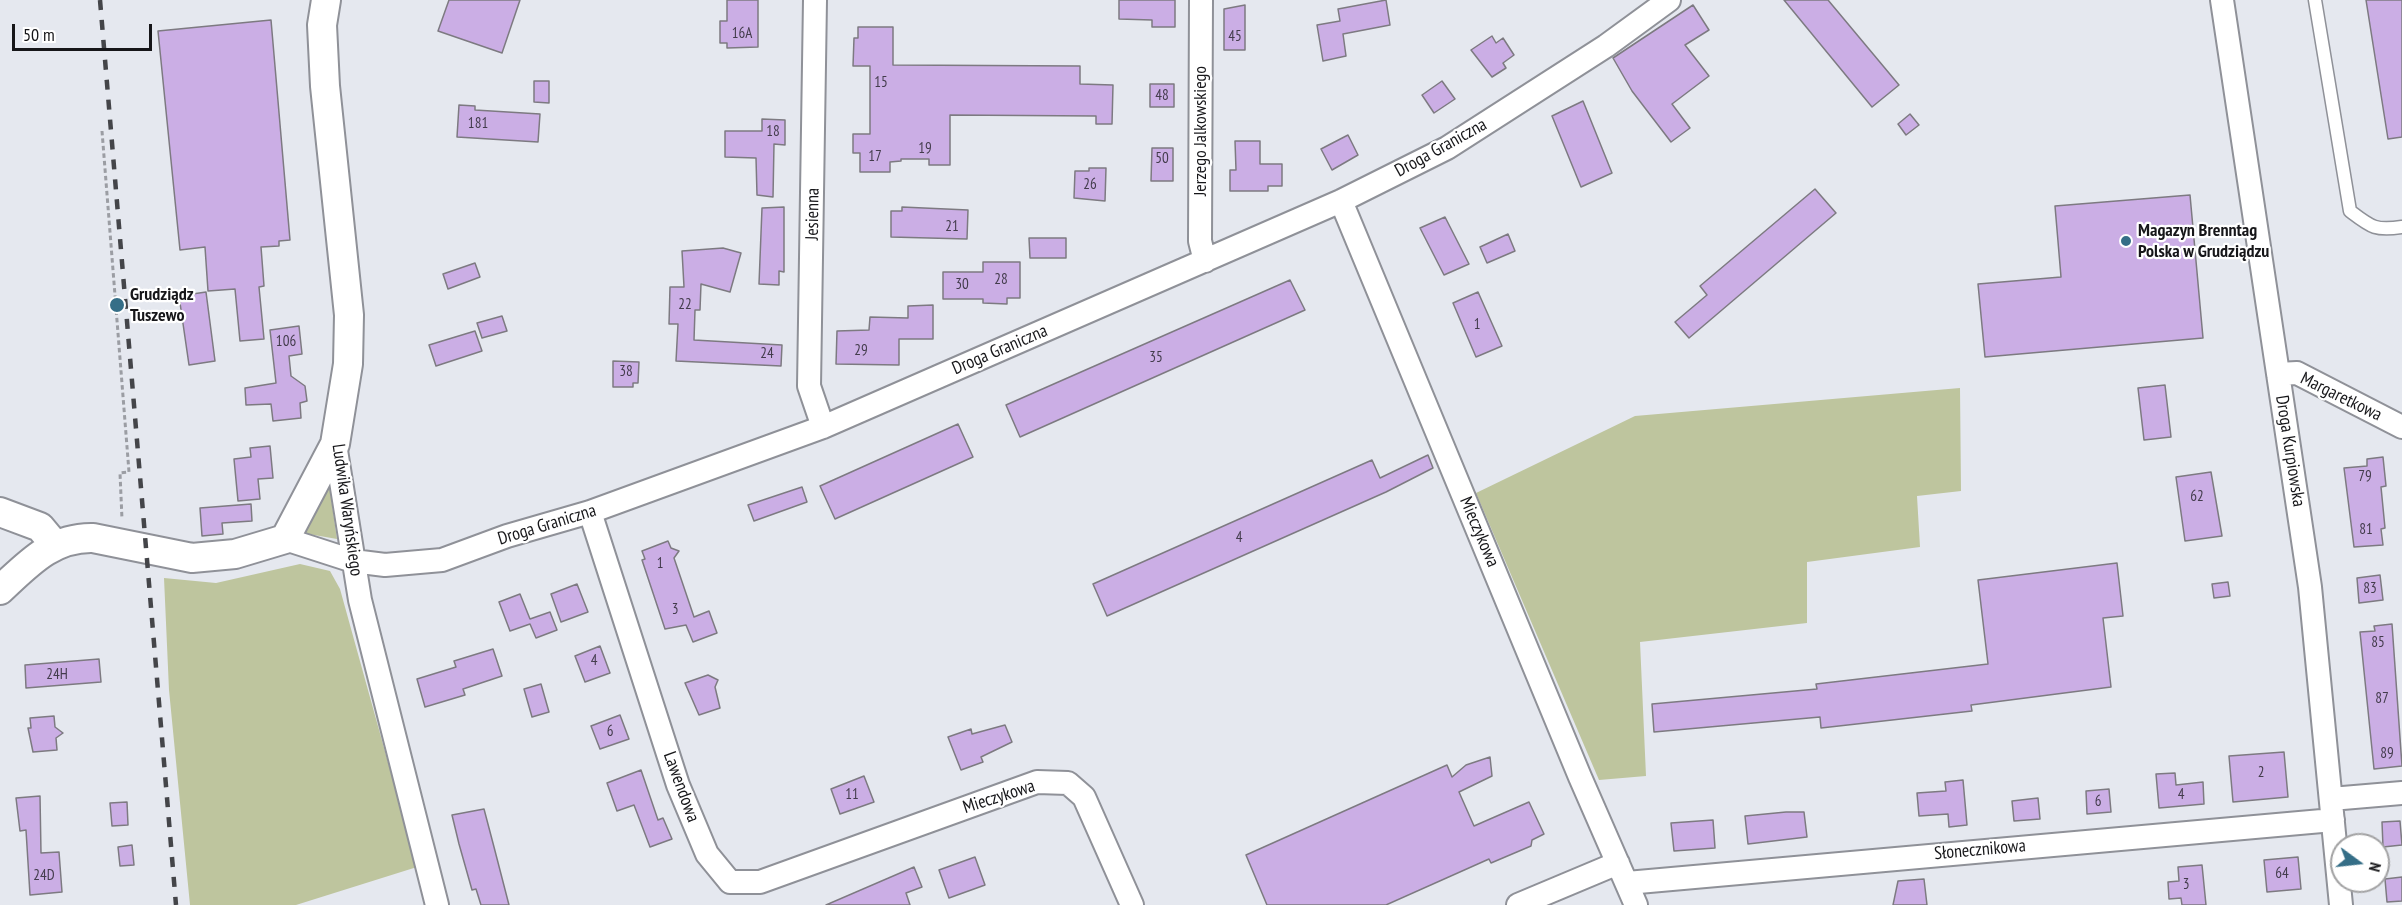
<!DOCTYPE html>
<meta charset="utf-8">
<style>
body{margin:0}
#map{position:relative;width:2402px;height:905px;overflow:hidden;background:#e5e8ef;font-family:"PT Sans Narrow",sans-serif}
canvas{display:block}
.north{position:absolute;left:2330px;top:833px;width:60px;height:60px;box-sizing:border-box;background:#fff;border:2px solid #a2a2a3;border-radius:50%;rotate:105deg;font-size:16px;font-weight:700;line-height:24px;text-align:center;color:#161619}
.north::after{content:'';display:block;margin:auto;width:21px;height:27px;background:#356e87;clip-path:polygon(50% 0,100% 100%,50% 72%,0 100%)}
.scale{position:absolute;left:12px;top:24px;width:140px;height:27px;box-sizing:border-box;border:3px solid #161619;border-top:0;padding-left:8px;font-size:18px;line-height:21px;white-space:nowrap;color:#161619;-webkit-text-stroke:4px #fff;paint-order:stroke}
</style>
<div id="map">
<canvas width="2402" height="905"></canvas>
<div class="north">N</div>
<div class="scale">50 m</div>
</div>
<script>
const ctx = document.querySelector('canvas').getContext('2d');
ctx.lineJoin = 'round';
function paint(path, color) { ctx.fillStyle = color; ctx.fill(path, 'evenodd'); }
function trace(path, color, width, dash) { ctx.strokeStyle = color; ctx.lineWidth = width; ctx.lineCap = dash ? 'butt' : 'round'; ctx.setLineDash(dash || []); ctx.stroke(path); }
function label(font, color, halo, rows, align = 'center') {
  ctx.font = font + ' "PT Sans Narrow",sans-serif'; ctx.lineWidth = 4.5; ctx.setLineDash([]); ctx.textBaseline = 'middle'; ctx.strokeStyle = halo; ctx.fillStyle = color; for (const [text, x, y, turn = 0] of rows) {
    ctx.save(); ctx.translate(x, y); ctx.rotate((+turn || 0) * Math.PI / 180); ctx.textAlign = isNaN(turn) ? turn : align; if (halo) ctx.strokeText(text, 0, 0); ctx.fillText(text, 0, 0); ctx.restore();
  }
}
paint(new Path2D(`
 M1960,388L1961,491L1917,496L1920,547L1807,562V623L1640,642L1646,776L1599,780L1476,493L1635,416Z
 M328,477L337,539L297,532Z
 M300,564L330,571L340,589L417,867L296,905H190L169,690L164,578L216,583Z`), '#bec59e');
const building = new Path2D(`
 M449,0H520L502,53L438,31Z
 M727,0H758V47L727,48V43H720V21H727Z
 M1119,0H1175V27H1152V20L1119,19Z
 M1386,0L1390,25L1343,34L1346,56L1323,61L1317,25L1340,21L1338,9Z
 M1784,0H1828L1899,85L1872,107Z
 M2366,0H2402V137L2388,139Z
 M1245,5V50H1224V9Z
 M1693,5L1709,30L1685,45L1709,76L1672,104L1690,128L1671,142L1632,91L1613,58Z
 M271,20L290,240L279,241V246L261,247L264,286L259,287L264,339L240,341L235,289L208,291L205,247L180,250L158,31Z
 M858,27H893V65L1080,66V84L1113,85L1112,124H1096V116L950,115V165H929V159H901V161L890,162V172H860V153H853V134H870V66H853L854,38H858Z
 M1492,36L1496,43L1503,38L1514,55L1503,63L1506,68L1492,77L1471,50Z
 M534,81H549V103L534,102Z
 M1442,81L1455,99L1434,113L1422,95Z
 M1150,84H1174V107H1150Z
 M1583,101L1612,173L1581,187L1552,116Z
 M459,105L475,106V110L540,114L538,142L457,137Z
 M1910,114L1919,125L1906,135L1898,124Z
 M762,119L785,120V145L774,144L773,197L757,195L756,158L725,157V131H762Z
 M1348,135L1358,155L1332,170L1321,149Z
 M1235,141H1260V164H1282V186H1268V191H1230V170H1236Z
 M1152,148H1173V181H1151Z
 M1089,168H1106L1105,201L1074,198L1075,171H1089Z
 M1815,189L1836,213L1689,338L1675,322L1707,295L1700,286Z
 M2190,195L2203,338L1985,357L1978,284L2061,277L2055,206Z
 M784,207V272L779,271V285L759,284L762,208Z
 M902,207L968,210L967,239L891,237V211H902Z
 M1445,217L1469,264L1444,275L1420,228Z
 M1508,234L1515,251L1487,263L1480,247Z
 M1029,238H1066V258H1030Z
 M723,248L741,253L730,292L701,284L700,310H695L694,340L782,345L781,366L676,361L678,324H669L670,287H684L682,251Z
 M983,262H1020V298H1007V304L983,303V299H943V272H983Z
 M475,263L480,277L448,289L443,274Z
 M1290,280L1305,310L1020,437L1006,405Z
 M206,292L215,361L189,365L179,296Z
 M1478,292L1502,346L1476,357L1453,303Z
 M933,305V339H899V365L836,364L837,331L869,330L870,317L908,318V306Z
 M502,316L507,331L482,338L477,323Z
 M299,326L302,354L289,356L291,376L305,386L307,401L300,403L301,418L273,421L271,404L246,405L245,388L276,383L270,330Z
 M475,331L482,351L436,366L429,345Z
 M613,361L639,362L638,383H633V387H613Z
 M2165,385L2171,437L2144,440L2138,388Z
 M958,424L973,457L835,519L820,486Z
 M270,446L273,478L258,479L260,499L238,501L234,459L251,457L250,448Z
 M1428,455L1433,468L1386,492L1107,616L1093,584L1372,460L1380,478Z
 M2383,457L2386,486L2381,487L2385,528L2381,529L2383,545L2354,547L2344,468L2367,466V459Z
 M2211,472L2222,536L2185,541L2176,477Z
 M802,487L807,502L754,521L748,505Z
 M251,504L252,521L222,523L223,534L202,536L200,508Z
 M668,541L671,548L679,551L674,558L694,617L709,611L717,633L693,642L686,625L665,629L642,560L645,559L642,551Z
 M2117,563L2123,616L2103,618L2111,687L1971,705L1972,711L1821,728L1820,717L1654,732L1652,704L1817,689L1816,684L1988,664L1978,580Z
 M2380,575L2383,600L2359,603L2357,578Z
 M2228,582L2230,596L2214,598L2212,584Z
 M577,584L588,612L561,622L551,594Z
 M520,594L530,619L550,612L557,630L536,638L530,624L510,631L499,602Z
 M2392,624L2402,766L2374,769L2360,632L2375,631L2374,626Z
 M600,646L610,673L585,682L575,656Z
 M493,649L502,676L463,689L465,695L425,707L417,679L456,667L454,661Z
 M99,659L101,682L26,688L25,665Z
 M708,675L718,680L715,687L720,708L699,715L685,683Z
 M541,684L549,712L532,717L524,689Z
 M620,715L629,739L600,749L591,726Z
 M54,716L55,727L63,733L56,738L57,750L33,752L28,728H31L30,718Z
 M1005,725L1012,742L981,757L983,762L961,770L948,737L971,729L972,734Z
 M2284,752L2288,797L2233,802L2229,756Z
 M1490,757L1492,776L1459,792L1474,826L1529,802L1544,834L1532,840L1531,846L1491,863L1489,859L1386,905H1267L1246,855L1447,765L1452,777L1466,765Z
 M641,770L658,820L663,818L672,839L650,847L634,805L617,811L607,783Z
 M2175,773L2176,785L2203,782L2204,804L2159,808L2156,774Z
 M864,776L874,802L840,814L831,789Z
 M1963,780L1967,825L1949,827L1948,814L1919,816L1917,793L1946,791L1945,782Z
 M2109,789L2111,812L2087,814L2086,791Z
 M40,796L41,853L59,852L62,892L30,895L26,830L20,831L16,798Z
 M2038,798L2040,819L2014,821L2012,801Z
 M127,802L128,825L112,826L110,803Z
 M484,809L494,847L509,905H481L476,889L472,890L459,844L452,815Z
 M1786,812H1804L1807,837L1748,844L1745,816Z
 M1713,820L1715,848L1674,851L1671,823Z
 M2400,821L2402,845L2383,847L2382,822Z
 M132,845L134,865L120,866L118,847Z
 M975,857L985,885L949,898L939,870Z
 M2298,857L2301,889L2267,892L2264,860Z
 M2202,865L2206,905H2182L2181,898L2169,899L2168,882L2179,881L2178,867Z
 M914,867L922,887L906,893L910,905H826Z
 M2402,877V901L2387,902L2385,879Z
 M1924,879L1927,905H1893L1898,881Z`);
paint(building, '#cbaee5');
trace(building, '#7d7a81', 1.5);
const service = new Path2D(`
 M2315,0L2350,211C2371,227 2375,231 2402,227`);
const minor = new Path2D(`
 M815,0L809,386L823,427
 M1201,0L1200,241L1205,261
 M2222,0L2310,587L2341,905
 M1341,201L1580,777L1636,905
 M2278,374L2297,373L2402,427
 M335,444L360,600L437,905
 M590,512L678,785L707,854L730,882H760L1037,782L1068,783L1084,797L1132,905
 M285,539L353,561L385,565L442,560L507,536L590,512L823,427L1341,201L1447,148L1606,46L1669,0
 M2331,799L2402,793
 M1627,883L2333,820
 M1518,905L1618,863`);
const tertiary = new Path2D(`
 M0,512L40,527L55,545
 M0,590C28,564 52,537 93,538L192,558L235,554L285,539L335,444L348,364L349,315L325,86L322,25L326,0`);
trace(service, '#8f9198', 15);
trace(minor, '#8f9198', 26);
trace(tertiary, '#8f9198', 32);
trace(new Path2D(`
 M102,131L129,472L120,473L122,519`), '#9b9da3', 3, [4.5, 3]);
trace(service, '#fff', 12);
trace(minor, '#fff', 22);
trace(tertiary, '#fff', 28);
trace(new Path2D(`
 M100,0L176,905`), '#444549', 4.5, [10, 10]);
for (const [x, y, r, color] of [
 [2126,241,6,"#356e87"],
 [117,305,8,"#356e87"]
]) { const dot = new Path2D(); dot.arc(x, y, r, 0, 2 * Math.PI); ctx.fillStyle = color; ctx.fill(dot); trace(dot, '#fff', 2); }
label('15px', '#433c4c', null, [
 ["16A",742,34],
 ["45",1235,37],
 ["15",881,83],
 ["48",1162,96],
 ["181",478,124],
 ["18",773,132],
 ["19",925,149],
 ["17",875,157],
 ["50",1162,159],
 ["26",1090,185],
 ["21",952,227],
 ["28",1001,280],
 ["30",962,285],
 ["22",685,305],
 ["1",1477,325],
 ["106",286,342],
 ["29",861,351],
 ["24",767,354],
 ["35",1156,358],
 ["38",626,372],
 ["79",2365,477],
 ["62",2197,497],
 ["81",2366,530],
 ["4",1239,538],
 ["1",660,564],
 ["83",2370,589],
 ["3",675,610],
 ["85",2378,643],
 ["4",594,661],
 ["24H",57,675],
 ["87",2382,699],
 ["6",610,732],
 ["89",2387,754],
 ["2",2261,773],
 ["11",852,795],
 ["4",2181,795],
 ["6",2098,802],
 ["64",2282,874],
 ["24D",44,876],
 ["3",2186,885]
]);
label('18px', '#161619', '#fff', [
 ["Jerzego Jalkowskiego",1201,131,-90],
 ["Droga Graniczna",1441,148,-29],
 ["Jesienna",813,214,-89],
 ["Droga Graniczna",1000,350,-23],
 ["Margaretkowa",2341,397,26],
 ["Droga Kurpiowska",2290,451,81],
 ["Ludwika Waryńskiego",347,510,82],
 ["Droga Graniczna",547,525,-17],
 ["Mieczykowa",1479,532,67],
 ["Lawendowa",681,787,70],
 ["Mieczykowa",999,797,-18],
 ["Słonecznikowa",1980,850,-5]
]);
label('bold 18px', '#161619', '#fff', [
 ["Magazyn Brenntag",2138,231],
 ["Polska w Grudziądzu",2138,252],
 ["Grudziądz",130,295],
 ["Tuszewo",130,316]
], 'left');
</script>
